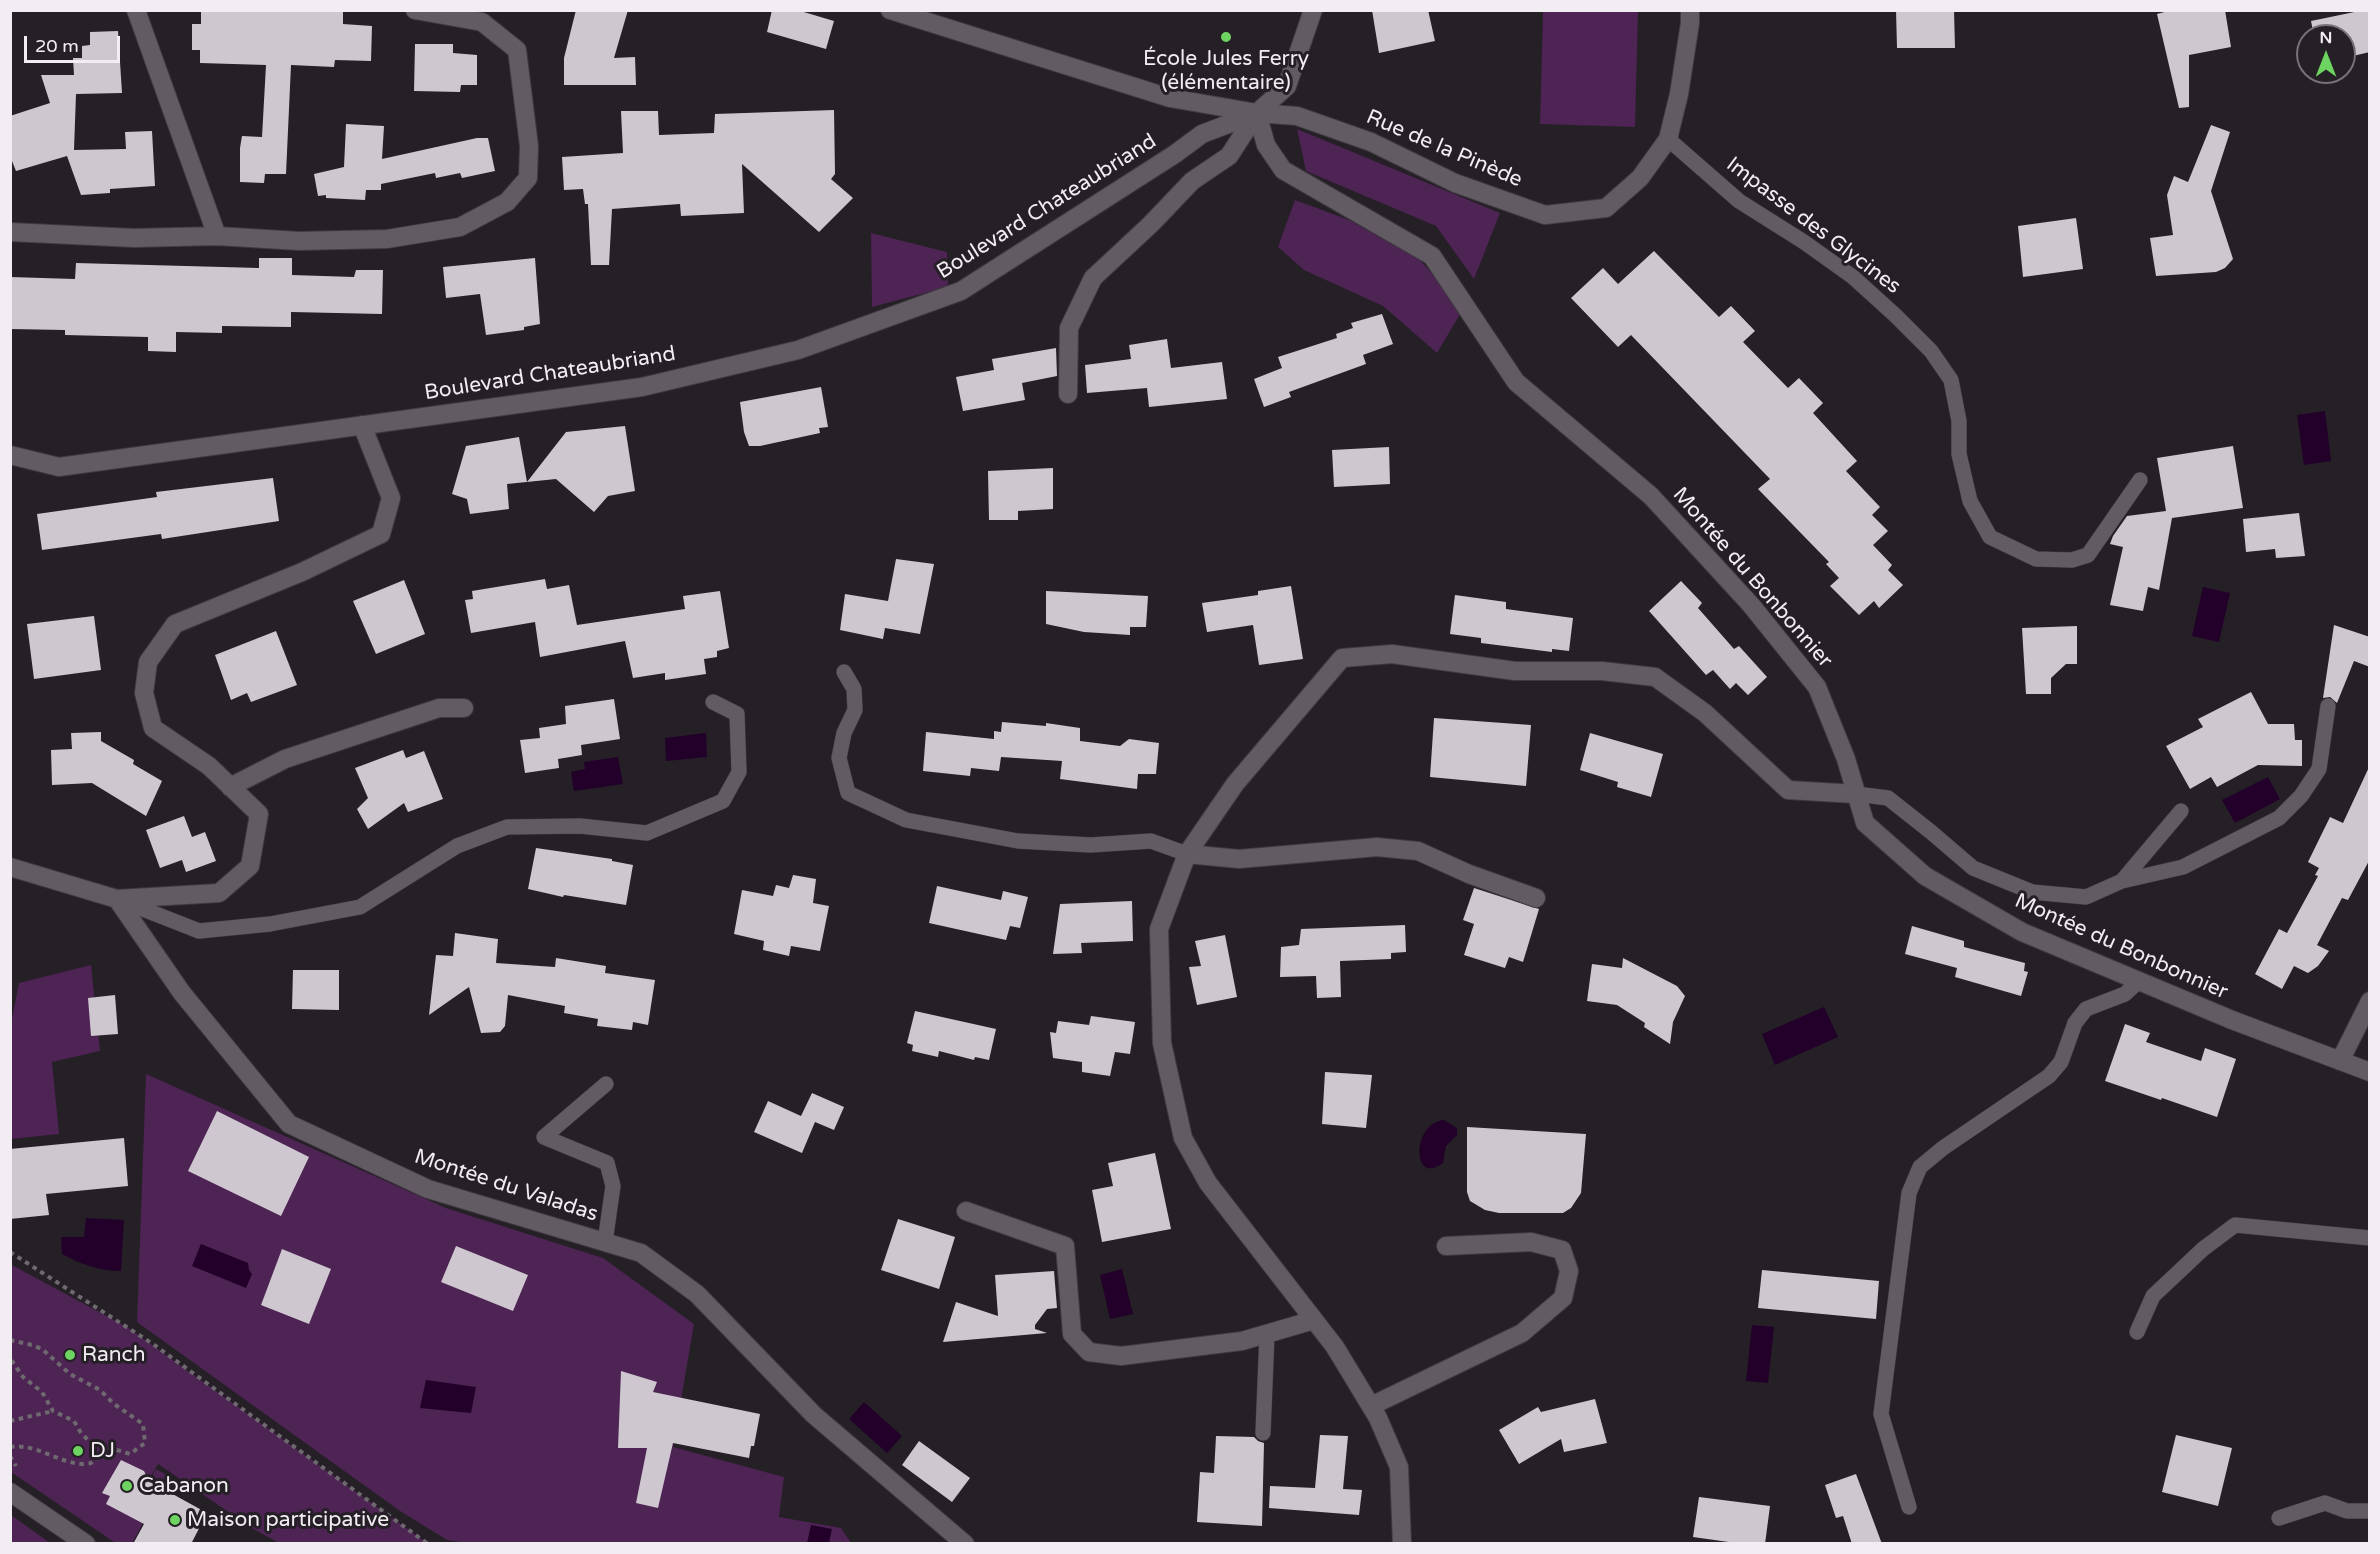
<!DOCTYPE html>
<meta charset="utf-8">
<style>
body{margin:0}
#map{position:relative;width:2380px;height:1554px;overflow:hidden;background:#251f26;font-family:"Varela Round",sans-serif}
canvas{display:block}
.frame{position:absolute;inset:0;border:12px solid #f2edf2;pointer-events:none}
.north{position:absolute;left:2296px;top:24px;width:60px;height:60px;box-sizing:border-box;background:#251f26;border:2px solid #777178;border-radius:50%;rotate:0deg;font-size:16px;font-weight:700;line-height:24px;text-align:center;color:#f2edf2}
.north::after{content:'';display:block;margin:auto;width:21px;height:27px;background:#6dd361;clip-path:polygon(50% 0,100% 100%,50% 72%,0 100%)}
.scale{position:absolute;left:24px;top:36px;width:96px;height:27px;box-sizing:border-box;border:3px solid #f2edf2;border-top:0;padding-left:8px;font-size:18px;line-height:21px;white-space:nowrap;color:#f2edf2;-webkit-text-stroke:4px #251f26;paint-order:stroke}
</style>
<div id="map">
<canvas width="2380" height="1554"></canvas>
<div class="frame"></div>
<div class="north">N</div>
<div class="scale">20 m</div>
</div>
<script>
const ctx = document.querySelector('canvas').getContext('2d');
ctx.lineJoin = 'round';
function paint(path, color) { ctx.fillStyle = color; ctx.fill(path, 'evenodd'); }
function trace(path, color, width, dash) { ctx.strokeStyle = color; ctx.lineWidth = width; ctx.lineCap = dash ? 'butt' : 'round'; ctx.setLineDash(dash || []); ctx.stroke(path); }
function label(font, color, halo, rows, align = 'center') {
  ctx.font = font + ' "Varela Round",sans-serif'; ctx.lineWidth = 6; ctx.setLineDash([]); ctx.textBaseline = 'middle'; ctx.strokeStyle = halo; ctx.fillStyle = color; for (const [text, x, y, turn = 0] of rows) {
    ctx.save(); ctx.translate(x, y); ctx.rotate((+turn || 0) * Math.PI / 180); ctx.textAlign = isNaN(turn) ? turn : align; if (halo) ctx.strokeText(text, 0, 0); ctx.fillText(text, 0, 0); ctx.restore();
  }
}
paint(new Path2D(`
 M1543,11H1638L1635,127L1540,124Z
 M1297,129L1500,213L1474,279L1436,226L1306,171Z
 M1295,200L1349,220L1420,260L1463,309L1437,353L1383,306L1304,270L1278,247Z
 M871,233L947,252L948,287L872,307Z
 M91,965L100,1051L52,1062L59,1134L11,1139V1024L19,983Z
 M146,1074L446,1208L603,1258L694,1324L673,1447L784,1477L779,1517L841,1528L851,1543L472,1544L447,1540L400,1511L137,1322Z
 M10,1264L127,1327L427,1543H279L255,1530L158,1464L130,1513L156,1469L169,1476L132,1543L114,1542L11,1472Z
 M10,1515H11L50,1543H11Z`), '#4d2454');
paint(new Path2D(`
 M2325,411L2331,461L2304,465L2297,415Z
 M2203,587L2230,593L2219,642L2192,636Z
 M706,733L707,757L666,761L665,738Z
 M618,757L623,784L574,791L571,772L585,769L584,762Z
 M2268,777L2280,799L2235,823L2222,800Z
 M1824,1007L1838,1037L1775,1065L1762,1034Z
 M1444,1120L1457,1128V1135L1446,1146L1443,1163C1412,1187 1411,1123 1444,1120Z
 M86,1218L124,1220L121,1271C99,1271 81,1264 62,1254L61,1237H84Z
 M201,1244L248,1263L249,1270L252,1274L246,1288L192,1266Z
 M1122,1269L1133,1314L1110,1319L1100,1275Z
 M1752,1325L1774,1327L1768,1383L1746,1381Z
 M426,1380L476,1387L471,1413L420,1408Z
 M864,1402L902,1436L887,1453L849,1419Z
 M811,1525L832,1529L829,1543H807Z`), '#23002a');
paint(new Path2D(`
 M201,10H343V24L372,26L371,61L335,60L334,67L291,65L286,174H265L264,183L240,182V148L242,136L262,137L266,65L200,63V50H192V24H201Z
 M576,10H628L614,58L635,57L636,85H564V58Z
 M772,10H797L834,21L826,49L767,32Z
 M1372,10H1428L1435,41L1379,53Z
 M1896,10H1954L1955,48H1897Z
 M2172,10H2225L2231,47L2189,55V107L2179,108L2157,14Z
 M2364,10H2370V52L2344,58V36H2314L2311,21Z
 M118,31L122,93L76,94L74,150L126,149L125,132L152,131L155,186L110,189V193L81,195L67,156L16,171L10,156V116L50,103L41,75H74L73,58H82V46L90,45V32Z
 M415,44H453V53L477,55V85H461L460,92L414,91Z
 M834,110L835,174L831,179L853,198L819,232L742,164L744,213L681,216L680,204L612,209L609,265H591L588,204H585L583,189L564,190L562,157L623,153L621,111H658L659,135L714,133L715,114Z
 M346,124L384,126L382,159L477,138H488L495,171L462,178L460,173L436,178L435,173L381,184V190H366L365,200L326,198V195L318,196L314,174L344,167Z
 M2211,125L2230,132L2211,191L2233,259L2225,268L2216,272L2156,276L2150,238L2173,235L2167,195L2174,176L2188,182Z
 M2076,218L2083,269L2023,277L2018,226Z
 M1654,251L1719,317L1731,306L1755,331L1743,342L1788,388L1799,378L1823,403L1813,413L1857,461L1846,471L1880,507L1872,515L1888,531L1873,545L1892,565L1888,570L1903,585L1879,608L1874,601L1859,615L1830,586L1839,578L1826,564L1829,562L1758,489L1770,479L1631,335L1618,347L1571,298L1603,268L1618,284Z
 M259,258H292V275L354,277L356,270H383L382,314L291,312V327L222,326V333L176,332V352L148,351V337L65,335V330L10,329V277L75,279L76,263L259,268Z
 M535,258L540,324L524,327V330L486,335L480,294L446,298L443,267Z
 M1382,314L1393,344L1363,355L1366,364L1289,392L1291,397L1264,407L1254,379L1282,368L1278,357L1337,338L1336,334L1353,328L1351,323Z
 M1167,339L1171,368L1222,362L1227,399L1149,407L1147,388L1087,393L1085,365L1131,359L1129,345Z
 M1056,348L1057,376L1022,383L1025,400L963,411L956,377L994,370L992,359Z
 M821,387L828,427L819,428L820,433L760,446H749L744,432L740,402Z
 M625,426L635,491L608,496L594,512L556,479L507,484L509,509L470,514L467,499L452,494L466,446L519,437L527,482L566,432Z
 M2233,446L2243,508L2172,518L2159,590L2148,587L2143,611L2110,605L2123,547L2110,544L2113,536L2127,516L2166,511L2157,458Z
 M1389,447L1390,484L1334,487L1332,450Z
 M1053,468V509L1018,511V520H989L988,471Z
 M273,478L279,521L162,539L161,534L42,550L37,514L157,497L156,492Z
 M2299,513L2305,556L2276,558L2275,549L2246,552L2243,519Z
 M896,559L934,564L920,634L885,628L883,639L840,630L845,594L888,601Z
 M545,579L547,589L569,585L577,625L685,609L683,596L720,591L729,648L717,651V657L704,659L706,674L665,680V673L633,678L625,641L540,657L535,622L471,633L465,600L473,599L472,591Z
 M404,580L425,634L376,654L353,601Z
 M1681,581L1702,603L1698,608L1734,649L1739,646L1767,677L1748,695L1736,683L1730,689L1713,670L1706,675L1649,611Z
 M1291,586L1303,659L1259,665L1253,625L1207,632L1202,603L1258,595V591Z
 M1046,591L1148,596L1146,627H1130V635L1084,632L1046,624Z
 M1455,595L1506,602V609L1573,618L1569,651L1552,649V652L1481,643V638L1450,634Z
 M94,616L101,670L34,679L27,624Z
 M2334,625L2370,637V667L2354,661L2337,703L2330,697L2323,698Z
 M2077,626V664H2066L2051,678V694H2026L2022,628Z
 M276,631L297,685L251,702L247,693L231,700L215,655Z
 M2251,692L2268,724H2294L2295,740H2302V766L2258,765L2217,787L2211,777L2190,789L2166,746L2203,727L2198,719Z
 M614,699L620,739L581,745L582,755L558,759L559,768L525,773L520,740L540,738L539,728L566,724L565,706Z
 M1434,718L1531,725L1526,786L1430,777Z
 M1002,722L1046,726V723L1080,728V741L1120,746L1129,739L1159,743L1156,774H1138L1137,789L1060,779L1062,761L1001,757L999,771L971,768L970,776L923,771L926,732L994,739V731L1001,732Z
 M101,732V741L134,760L133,764L162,781L146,816L92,783L52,785L51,750L72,749L71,733Z
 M1590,733L1663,754L1651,797L1617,787L1618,782L1580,770Z
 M403,750L406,758L424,751L443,799L408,812L404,803L368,829L357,809L368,798L355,768Z
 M2370,765V859L2348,900L2342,898L2317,945L2329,951L2318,966L2308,973L2294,966L2282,989L2255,974L2279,929L2287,933L2318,876L2315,875L2319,868L2308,862L2330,817L2343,823Z
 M184,816L192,837L205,832L216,861L186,872L182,860L160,868L146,830Z
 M536,848L612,859V861L633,865L626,905L564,895L563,897L528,889Z
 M793,875L816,879L813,903L829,906L820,951L791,946L789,956L763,950L764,941L734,934L742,890L773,896L776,885L789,888Z
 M937,886L1001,900L1003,891L1028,897L1020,928L1010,926L1006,940L929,923Z
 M1474,888L1539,909L1523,962L1509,957L1505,968L1464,955L1474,924L1463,920Z
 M1132,901L1133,941L1081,943L1082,953L1053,954L1060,904Z
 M1405,925L1406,952L1391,953V959L1340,961L1341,997L1317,998L1316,976L1280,977L1281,947L1299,945L1301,929Z
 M1912,926L1964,941V947L2025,963L2024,971L2028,972L2021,996L1955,977L1957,968L1905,954Z
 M455,933L498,939L496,963L555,967L556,958L606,966L605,973L655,980L648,1025L633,1022L632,1030L597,1026L598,1019L564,1013L565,1006L508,995L505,1026L500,1032L481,1033L469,987L429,1015L436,955L453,956Z
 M1225,935L1237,997L1197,1005L1189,967L1201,966L1195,941Z
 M1623,958L1677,986L1685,996L1673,1022L1670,1044L1644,1027L1645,1023L1617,1005L1587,1001L1592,964L1622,968Z
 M293,970H339V1010L292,1009Z
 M115,995L118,1034L91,1036L88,998Z
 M915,1011L996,1029L989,1060L975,1057L974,1060L939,1051L938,1057L912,1051L913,1045L907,1043Z
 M1091,1016L1135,1022L1130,1054L1115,1052L1110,1076L1082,1072V1062L1053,1058L1050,1032L1056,1033L1058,1021L1089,1025Z
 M2125,1024L2150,1033L2146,1042L2201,1061L2205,1048L2236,1059L2217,1117L2162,1098L2161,1100L2105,1081Z
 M1325,1072L1372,1075L1366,1128L1322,1124Z
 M812,1093L844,1107L834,1130L815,1122L802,1153L754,1132L768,1101L801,1116Z
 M217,1111L309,1157L281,1216L188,1171Z
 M1467,1127L1586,1134L1581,1193L1571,1208L1563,1213H1499L1485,1210L1470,1201L1467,1192Z
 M124,1138L128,1186L46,1194L49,1215L10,1219V1149Z
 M1155,1153L1171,1229L1102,1242L1092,1190L1113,1186L1108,1163Z
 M898,1219L955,1237L939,1289L881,1270Z
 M456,1246L528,1275L513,1311L441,1282Z
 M282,1249L331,1269L309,1324L261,1305Z
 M1762,1270L1879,1281L1876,1319L1758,1308Z
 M1054,1271L1057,1308L1047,1309L1035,1325V1329L1047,1333L943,1342L956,1302L998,1316L995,1275Z
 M621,1371L657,1382L653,1392L760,1414L754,1446H751L749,1458L673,1443L658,1508L636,1503L647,1448H618Z
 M1595,1399L1607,1443L1564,1452L1561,1439L1519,1464L1499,1430L1538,1407L1541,1412Z
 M1320,1435L1348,1436L1343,1489L1362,1490L1359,1515L1269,1508L1270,1486L1315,1488Z
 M2176,1435L2232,1448L2218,1506L2162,1492Z
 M1216,1436L1254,1437L1258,1441L1264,1443L1262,1526L1197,1522L1200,1472L1214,1473Z
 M919,1441L970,1478L952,1502L902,1465Z
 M121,1460L144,1471L149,1481L207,1513L191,1544H133L144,1524L106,1504L110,1496L102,1493Z
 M1856,1474L1882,1544H1852L1843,1516L1836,1518L1825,1485Z
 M1699,1497L1770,1506L1765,1544H1743L1693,1537Z`), '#cfc7d0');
const lane = new Path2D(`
 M1668,139L1739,201L1804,242L1853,277L1896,316L1931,351L1951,380L1959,421V454L1970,501L1990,537L2036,559L2072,560L2088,555L2140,480
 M844,672L854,689L855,710L844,733L839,758L848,793L906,820L1018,841L1091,845L1151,841L1187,854
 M1856,794L1888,798L1931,832L1973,868L2032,892L2086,897L2122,881L2181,811
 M2122,881L2183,867L2279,818L2301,796L2319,769L2328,706
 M120,900L199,931L270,924L360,907L457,846L507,827L580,826L647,833L723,801L739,772L737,714L713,702
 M605,1242L613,1186L607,1163L544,1137L606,1084
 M2137,1332L2153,1296L2203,1249L2235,1225L2370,1238
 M1263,1433L1267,1334
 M1909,1507L1881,1414L1909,1193L1920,1167L1943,1148L2049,1076L2061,1062L2075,1023L2086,1009L2125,994L2139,981
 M2279,1518L2325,1503L2347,1511H2370`);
const street = new Path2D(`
 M136,10L217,236
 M890,10L1170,98L1257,113L1297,116L1371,142L1455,183L1545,215L1606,208L1640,178L1668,139L1679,94L1690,23V10
 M1257,113L1266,145L1283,170L1432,256L1516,382L1651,496L1751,605L1817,687L1846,759L1865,823L1925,876L2022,932L2232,1020L2370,1072
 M10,232L134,238L217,236L299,241L387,239L460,227L507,202L528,178L529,146L517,50L482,22L415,10
 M1068,394L1069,328L1093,278L1151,224L1192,181L1229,156L1257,113L1287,86L1313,10
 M10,455L59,467L642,387L798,350L961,291L1175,154L1202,134L1257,113
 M230,787L285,759L439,708H464
 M1187,854L1239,859L1377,847L1418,851L1469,874L1536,898
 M10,867L117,899L182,993L289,1124L428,1189L641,1253L697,1294L814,1415L965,1544
 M117,899L219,893L250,866L259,814L209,766L153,728L144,693L148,662L175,624L302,572L381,534L391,498L362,425
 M2340,1061L2370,1001
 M966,1211L1065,1246L1072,1334L1089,1352L1121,1356L1242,1341L1314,1320
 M1371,1406L1522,1333L1563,1298L1569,1271L1562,1250L1531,1242L1446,1246
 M10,1492L86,1544
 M1402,1544L1399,1467L1378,1418L1335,1347L1208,1183L1183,1138L1162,1043L1159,929L1187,854L1235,784L1342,658L1392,654L1515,671H1602L1655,677L1705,713L1788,790L1856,794`);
trace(lane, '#403b41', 16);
trace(street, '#403b41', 20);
trace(new Path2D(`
 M10,1252L153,1344L428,1544
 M10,1340L32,1345L42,1349L70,1374L100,1390L114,1404L143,1424L145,1443L130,1454L89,1441L81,1433L74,1421L53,1411L42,1392L23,1377L10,1358
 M10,1421L53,1411
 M10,1447C38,1443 60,1465 86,1464C94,1464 96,1458 102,1454C106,1452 112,1451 116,1450
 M10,1456L16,1466`), '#6e696f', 4, [4.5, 4.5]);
trace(lane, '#625b64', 15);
trace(street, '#625b64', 18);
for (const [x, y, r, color] of [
 [1226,37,6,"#6dd361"],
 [70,1355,6,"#6dd361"],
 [78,1451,6,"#6dd361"],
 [127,1486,6,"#6dd361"],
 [175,1520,6,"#6dd361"]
]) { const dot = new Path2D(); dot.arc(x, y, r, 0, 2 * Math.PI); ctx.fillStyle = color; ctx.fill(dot); trace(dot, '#251f26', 2); }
label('21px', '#f2edf2', '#251f26', [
 ["École Jules Ferry",1226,59,"center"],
 ["(élémentaire)",1226,83,"center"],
 ["Ranch",82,1355],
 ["DJ",90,1451],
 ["Cabanon",139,1486],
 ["Maison participative",187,1520]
], 'left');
label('21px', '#f2edf2', '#251f26', [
 ["Rue de la Pinède",1444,149,23],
 ["Boulevard Chateaubriand",1047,207,-32],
 ["Impasse des Glycines",1813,226,37],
 ["Boulevard Chateaubriand",550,374,-9],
 ["Montée du Bonbonnier",1752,578,49],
 ["Montée du Bonbonnier",2121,947,24],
 ["Montée du Valadas",506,1186,18]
]);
</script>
